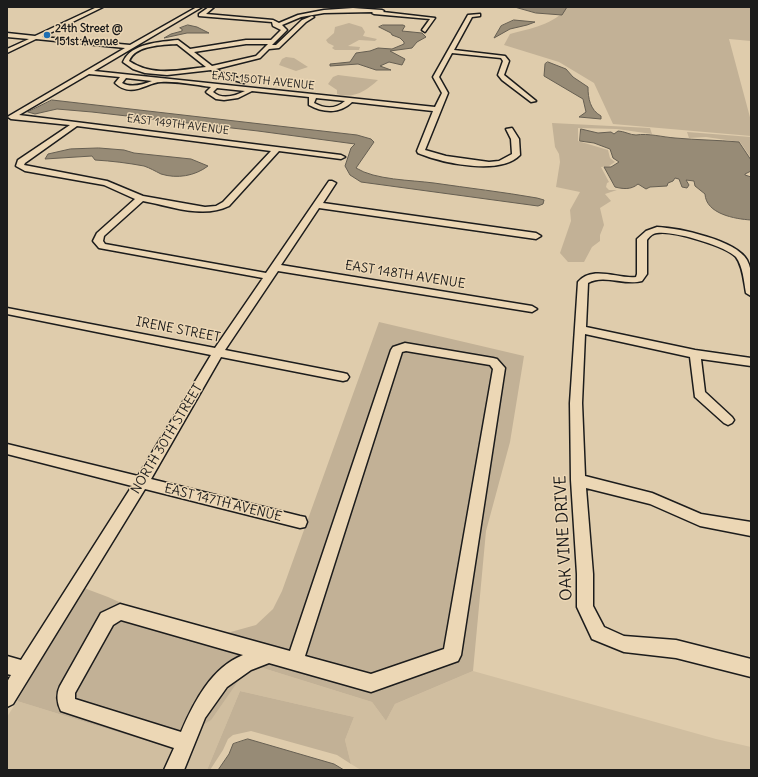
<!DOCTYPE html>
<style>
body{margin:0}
#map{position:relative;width:758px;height:777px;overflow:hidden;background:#dfccac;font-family:Delius,sans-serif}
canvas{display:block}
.frame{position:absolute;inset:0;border:8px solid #1c1c1c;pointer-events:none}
</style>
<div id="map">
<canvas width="758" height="777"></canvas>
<div class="frame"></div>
</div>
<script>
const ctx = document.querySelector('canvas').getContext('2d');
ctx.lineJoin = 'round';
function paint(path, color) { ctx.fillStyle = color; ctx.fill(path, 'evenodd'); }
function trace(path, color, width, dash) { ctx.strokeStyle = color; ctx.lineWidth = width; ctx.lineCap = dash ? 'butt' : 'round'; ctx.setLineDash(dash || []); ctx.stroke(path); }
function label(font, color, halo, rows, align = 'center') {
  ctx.font = font + ' Delius,sans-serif'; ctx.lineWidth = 3; ctx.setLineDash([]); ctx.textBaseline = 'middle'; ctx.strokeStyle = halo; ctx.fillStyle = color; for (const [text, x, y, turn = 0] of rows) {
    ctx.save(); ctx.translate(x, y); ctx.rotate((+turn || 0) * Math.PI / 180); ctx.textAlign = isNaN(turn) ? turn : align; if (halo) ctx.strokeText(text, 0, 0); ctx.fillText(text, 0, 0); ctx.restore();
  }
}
paint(new Path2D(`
 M250,664L372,702L386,721L395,704L473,671L716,739L751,747V770H361L351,764L345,740L354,717L240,691L207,770H7V717L17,701L166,747Z`), '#d0bea0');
paint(new Path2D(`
 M567,7H751V41L729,39L751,121V136L613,124L594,83L559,62L504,45L510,34C529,29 556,24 567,7Z
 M349,23L362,27L365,32L363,36L377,39L375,41L359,40L348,46L360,47L359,50H335L332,48L334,46L328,43L326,40L334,33L335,27Z
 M286,57L294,58L308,67L296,71L279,65L282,59Z
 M338,75L378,80C366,91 354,99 337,94V90L328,84L333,77Z
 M552,123L650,128L652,134L617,129L578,128V141L608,150L610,158L615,162L609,166L601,167L609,182L607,183L606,187L609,190H617L605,194L611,201L600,208L604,225L600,235V241L592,247L584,262H568L560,253L571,221L570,210L580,192L556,187L560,162L559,154L555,147Z
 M687,132L751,137V158L740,142L706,137L689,138Z
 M379,322L524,356L510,442L486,531L473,671L395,704L386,721L372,702L250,664L211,720L166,747L17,701L84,588L108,597L146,614L199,629L227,633L256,625L273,609L282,591Z
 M240,691L354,717L345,740L351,764L337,755L251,731L233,735L228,739L223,750L210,770H207Z`), '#c2b196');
const water = new Path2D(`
 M515,7H567L562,15L536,13Z
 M514,20L535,22L527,25L510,29L494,38L501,26Z
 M188,25L197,27L209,33H187L164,38L171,34L182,31V29L180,28Z
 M383,25H403L405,26L402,31L422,33L426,37L417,42L412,48L390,51L405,59L402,65L389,62L380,66L391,70H376L358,64L330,66V64L350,62L356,53L370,51L378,48L392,49L404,44V42L400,38L392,35L391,33L379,27Z
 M548,62L566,69L573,77L588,87C588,98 590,110 601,116V119L579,117L586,112L583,99L544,76L545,64Z
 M52,100L357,135L371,139L374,142L356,168C375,180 411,180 434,183C468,188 503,192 537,198L544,200L543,204L538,206L361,182L350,175L345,166L351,148L355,144L258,131L92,112L57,109L35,114L28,112Z
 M581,129L598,133L611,132L614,134L618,131C624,131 630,135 636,135C648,133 662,137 675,138C697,140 717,140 739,142L751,160V171L745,174V175L751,177V220C735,219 706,214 705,194L695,186L694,181L686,180L689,185L687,188L682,187L679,179L675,178L673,181L668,183L667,186L650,187L646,189L638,184C631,190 623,189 615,187L604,167H611L619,162L613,158L610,149L594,143L580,141Z
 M99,148L124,150L134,153L191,159L208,166C195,176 177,179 161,174C155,171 150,168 144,166C128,163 112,161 95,160L92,156L45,159L48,154L70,149Z
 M248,739L334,764L344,770H218L229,754L233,744Z`);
paint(water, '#978b76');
trace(water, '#665f52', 1);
const minor = new Path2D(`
 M97,7H103L42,37L130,45L197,7H202L94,71L435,107L442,93L433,77L468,15L480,14V16L472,17L454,50L505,56L509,61L504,75L536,101L531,102L502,80L498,75L503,61L501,58L452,53L439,77L448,93L425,150L446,156L489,162L499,161L512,154L511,139L506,129L512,128L519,139L520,155C500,176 442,163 418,153L417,151L433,111L352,102C340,114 323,113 309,105V97L252,91L238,98L224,100L216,99L207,93L206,92L211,87C195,85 177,81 161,82C147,82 132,99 115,83L120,77L89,74L19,115L341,155L345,157L341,159L279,151L229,206C203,219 170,206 143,201L104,236L103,241L105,244L266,273L329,181H332L336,183L323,203L536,233L541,236L536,239L319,208L281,265L532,306L537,309L532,312L278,271L225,350L343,373L347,374L349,377L347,380L343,381L221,357L151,479L300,516L305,517L307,522L305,527L300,528L145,489L13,704L7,707V682L11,675L7,674V656L21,660L132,486L7,454V444L138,476L211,355L7,314V308L215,348L263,278L99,248L93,241L97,233L135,199L104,185L25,171L16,166L18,160L70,125L11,119L8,117L9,116L125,48L36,39L7,53V49L29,39L7,37V33L35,36ZM126,78L152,81C142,85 131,88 122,83ZM217,88L245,91C235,96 222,100 213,92ZM316,98L345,101C336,109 325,109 314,103ZM77,126L271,151L223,202L216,206L205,207L143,196L107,181L24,165L25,163Z
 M209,7H214L206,14L273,20L279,23L298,15L324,10L353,8L382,10L384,11L383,12L435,18L425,32L422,30L430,19L374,14L372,13L373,12L324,13L301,17L282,25L287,30L272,45H276L302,20L312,16L314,17L306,22L279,48L269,49L260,58L216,69L227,75L246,80L247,81L244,83L223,77L211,70L167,75L145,73L133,69L123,62C131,43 160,42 178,40L190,49L246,40H271L281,30L273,26L272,22L199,16V14ZM177,44L206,67C179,70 153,77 129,61C135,45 162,45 177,44ZM246,44H268L256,56L212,66L194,52Z
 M657,227C679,228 736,240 747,260C753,271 751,284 751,296L746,293C744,282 743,266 736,257C726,246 672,230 657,233C653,233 649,237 647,240V274L642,281C625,286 604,274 588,283L586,327L695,350L751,358V366L701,359L705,392L732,417L734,420L732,423L728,425L724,423L695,397L690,357L585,334L582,403L585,476L652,493L701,514L751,522V536L700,526L650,504L586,488L593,574V606L604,627L624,636L676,640L751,659V677L676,658L624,652L592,639L577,607V574L571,480L570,403L578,282C592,265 618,279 636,277L637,274V239L646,231Z
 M405,343L493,358L497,359L505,368L461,655L458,661L371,692L269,663L251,670L227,687L205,718L184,770H164L174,748L61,711C57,703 56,694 60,686L101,613L120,604L290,651L391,350L393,347ZM406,351L490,365L493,369L444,649L371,674L305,656L402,352ZM121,620L243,655C211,668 194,702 181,732L75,699V693L113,625Z`);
trace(minor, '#1c1c1c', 3);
paint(minor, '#ecd7b5');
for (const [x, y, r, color] of [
 [47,35,4,"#1f6fb2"]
]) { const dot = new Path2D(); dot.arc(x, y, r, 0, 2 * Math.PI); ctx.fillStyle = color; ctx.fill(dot); trace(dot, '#ecd7b5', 1.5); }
label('bold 11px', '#1c1c1c', '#ecd7b5', [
 ["24th Street @",55,29],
 ["151st Avenue",55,42]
], 'left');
label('11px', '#1c1c1c', '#ecd7b5', [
 ["EAST 150TH AVENUE",263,81,6],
 ["EAST 149TH AVENUE",178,125,7]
]);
label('13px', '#1c1c1c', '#ecd7b5', [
 ["EAST 148TH AVENUE",405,275,9],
 ["IRENE STREET",178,330,11],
 ["NORTH 30TH STREET",167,439,-59],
 ["EAST 147TH AVENUE",223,503,14]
]);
label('16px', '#1c1c1c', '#ecd7b5', [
 ["OAK VINE DRIVE",564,538,-93]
]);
</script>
